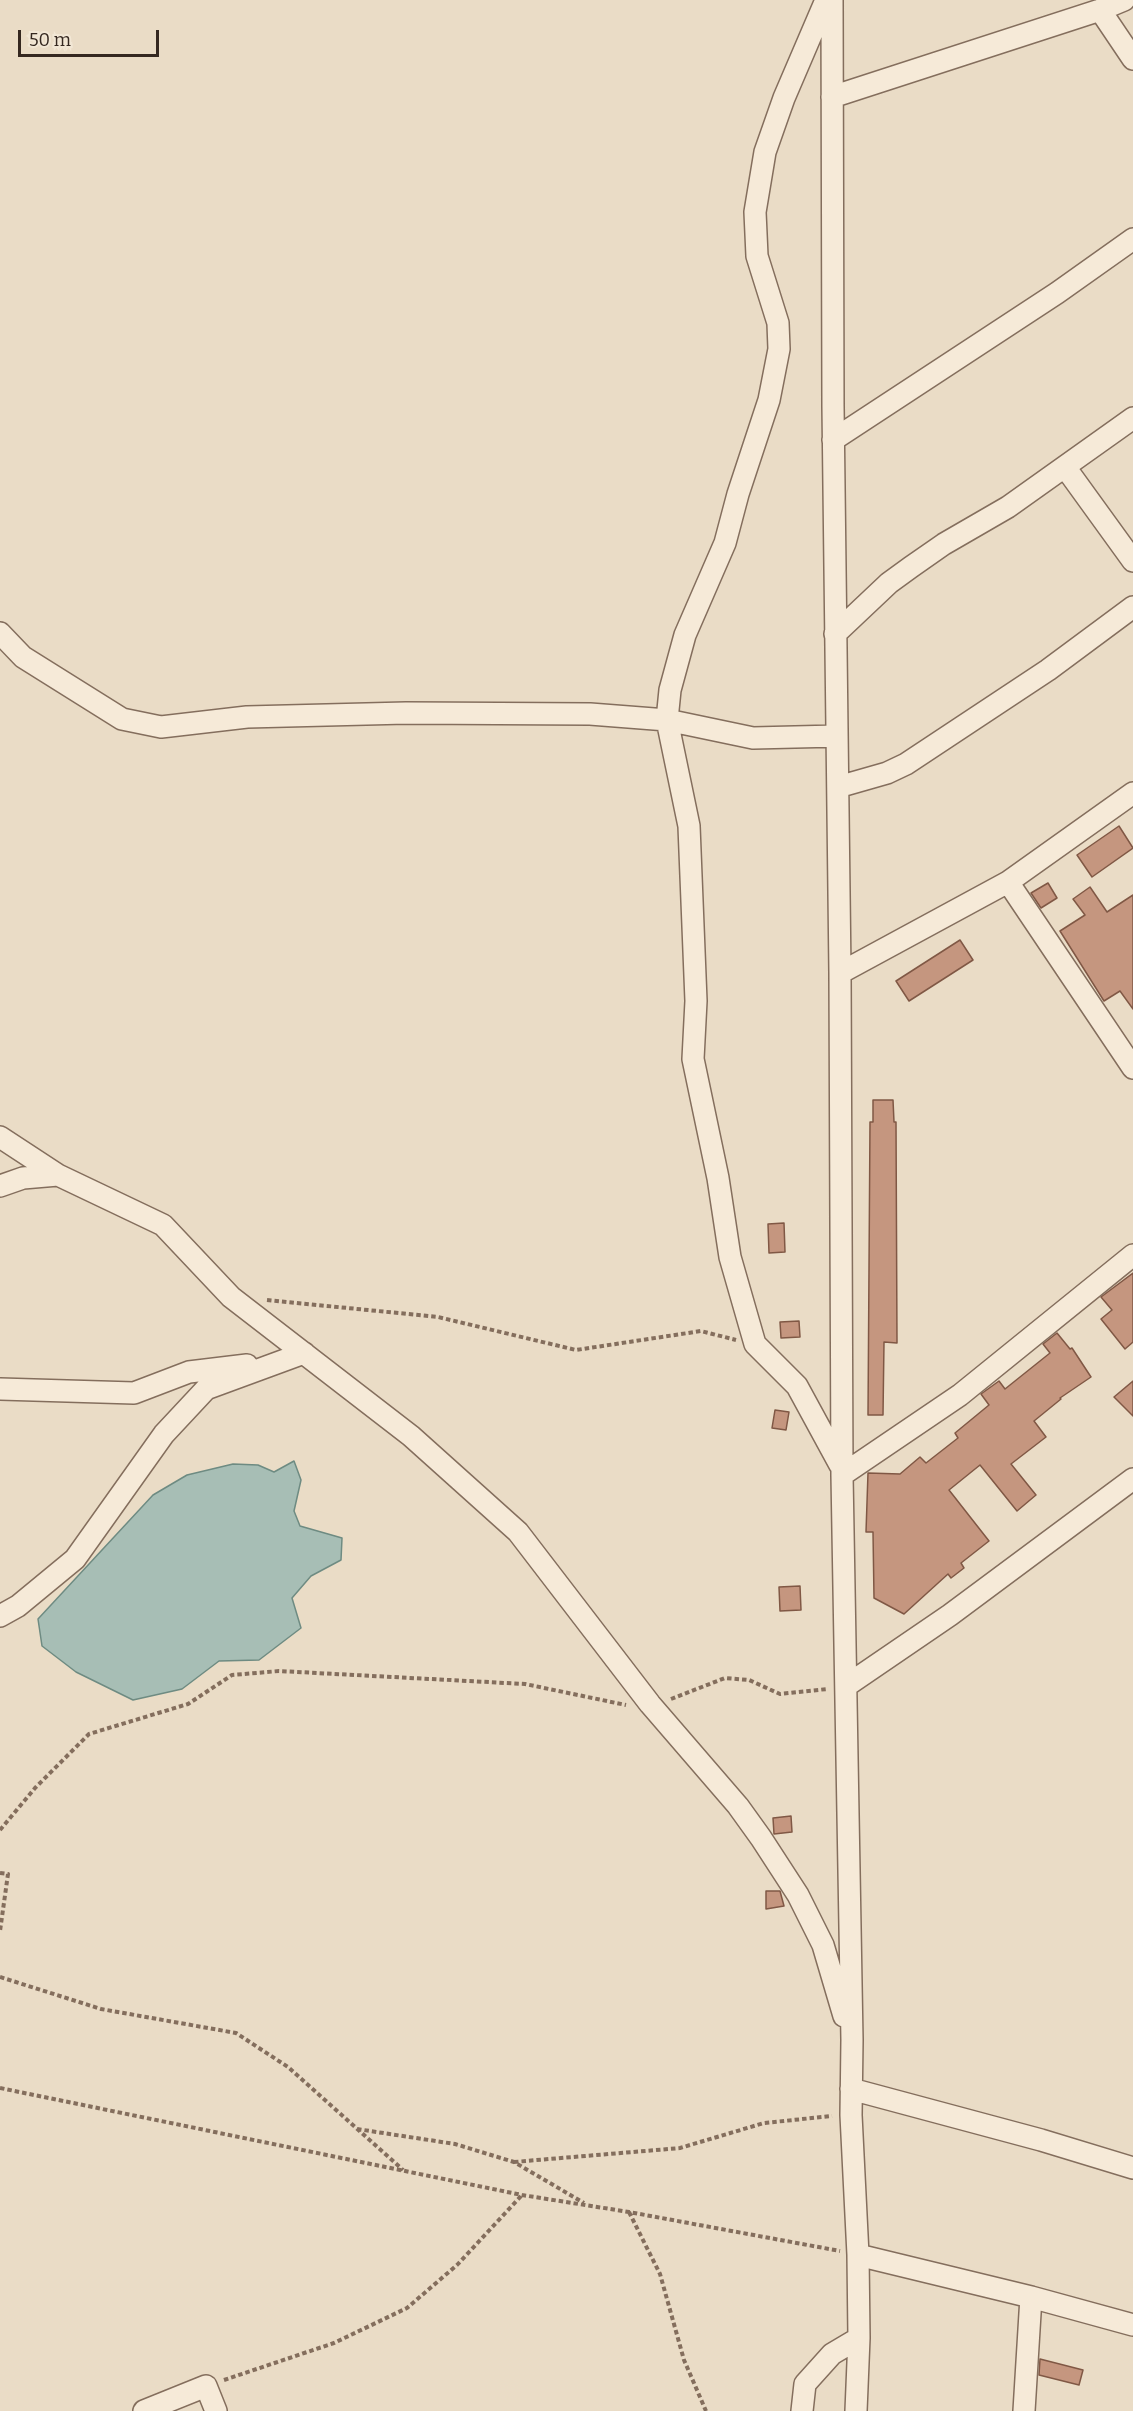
<!DOCTYPE html>
<style>
body{margin:0}
#map{position:relative;width:1133px;height:2411px;overflow:hidden;background:#eadcc6;font-family:Bitter,serif}
canvas{display:block}
.scale{position:absolute;left:18px;top:30px;width:141px;height:27px;box-sizing:border-box;border:3px solid #352820;border-top:0;padding-left:8px;font-size:18px;line-height:21px;white-space:nowrap;color:#352820;-webkit-text-stroke:4px #f2e7d5;paint-order:stroke}
</style>
<div id="map">
<canvas width="1133" height="2411"></canvas>
<div class="scale">50 m</div>
</div>
<script>
const ctx = document.querySelector('canvas').getContext('2d');
ctx.lineJoin = 'round';
function paint(path, color) { ctx.fillStyle = color; ctx.fill(path, 'evenodd'); }
function trace(path, color, width, dash) { ctx.strokeStyle = color; ctx.lineWidth = width; ctx.lineCap = dash ? 'butt' : 'round'; ctx.setLineDash(dash || []); ctx.stroke(path); }
const water = new Path2D(`
 M294,1461L301,1480L294,1511L300,1526L342,1538L341,1560L311,1576L292,1598L301,1628L259,1660L219,1661L182,1689L133,1700L76,1672L42,1646L38,1619L153,1495L187,1475L233,1464L258,1465L274,1472Z`);
paint(water, '#a7beb5');
trace(water, '#6e8b82', 1.5);
const building = new Path2D(`
 M1119,826L1133,848L1092,877L1077,855Z
 M1048,883L1057,898L1041,908L1031,893Z
 M1090,887L1107,912L1133,895V1009L1120,991L1104,1001L1060,931L1085,915L1073,899Z
 M960,940L973,960L909,1001L896,981Z
 M873,1100H893L894,1122H896L897,1343L884,1342L883,1415H868L870,1122H873Z
 M784,1223L785,1252L769,1253L768,1224Z
 M1133,1273V1342L1125,1349L1101,1319L1112,1310L1101,1297Z
 M799,1321L800,1337L781,1338L780,1322Z
 M1057,1333L1070,1349L1072,1348L1091,1377L1060,1398L1061,1399L1034,1421L1046,1437L1011,1464L1036,1495L1017,1511L980,1465L949,1490L989,1541L961,1563L964,1568L951,1578L948,1574L904,1614L874,1598L873,1532H866L868,1473L900,1474L920,1457L926,1463L958,1438L955,1433L989,1405L981,1394L999,1381L1005,1389L1050,1353L1043,1344Z
 M1133,1381V1416L1114,1397Z
 M775,1410L789,1412L786,1430L772,1428Z
 M800,1586L801,1610L780,1611L779,1587Z
 M791,1816L792,1832L774,1834L773,1818Z
 M766,1891H780L784,1906L766,1909Z
 M1040,2359L1083,2370L1079,2385L1039,2375Z`);
paint(building, '#c5967f');
trace(building, '#805845', 1.5);
const minor = new Path2D(`
 M826,0L784,98L765,152L755,212L757,256L778,323L779,349L769,400L738,494L725,543L685,635L670,690L667,720L689,826L696,1001L693,1059L718,1178L730,1257L755,1344L797,1386L840,1465
 M832,0L833,406L840,973L842,1475L852,2040L851,2115L858,2255L859,2338L856,2411
 M1100,10L1133,59
 M832,97L1100,10L1124,0
 M833,440L1057,293L1133,239
 M1065,467L1133,561
 M0,633L23,657L122,719L161,727L247,717L406,713L590,714L667,720L753,738L837,736
 M835,634L889,583L911,567L944,544L1008,507L1133,418
 M838,787L887,773L906,764L1048,670L1133,607
 M1008,882L1133,1068
 M840,973L1008,882L1133,793
 M0,1137L58,1175L163,1225L231,1297L411,1436L518,1532L650,1704L738,1806L761,1838L798,1895L823,1945L844,2016
 M0,1186L23,1178L58,1175
 M0,1389L134,1393L189,1372L247,1365
 M842,1475L960,1395L1133,1255
 M0,1616L18,1606L75,1559L164,1434L206,1389L304,1353
 M846,1686L950,1615L1133,1479
 M851,2089L1041,2140L1133,2168
 M858,2255L1031,2297L1133,2325
 M144,2411L206,2386L216,2411
 M802,2411L805,2384L832,2354L859,2338
 M1024,2411L1031,2297`);
trace(minor, '#846e5d', 24);
trace(new Path2D(`
 M267,1300L438,1317L576,1350L701,1331L736,1340
 M671,1699L725,1678L749,1680L780,1694L827,1689
 M0,1830L35,1788L89,1734L188,1704L232,1675L279,1671L525,1684L626,1705
 M0,1873L8,1874L0,1931
 M0,1977L101,2009L236,2033L288,2067L403,2170
 M0,2088L522,2195L629,2212L840,2251
 M357,2129L455,2144L514,2162L584,2203
 M514,2162L680,2148L764,2123L832,2116
 M629,2212L660,2274L684,2360L706,2411
 M224,2380L334,2343L407,2308L457,2265L522,2195`), '#846e5d', 4, [4.5, 3]);
trace(minor, '#f6ead8', 21);
</script>
